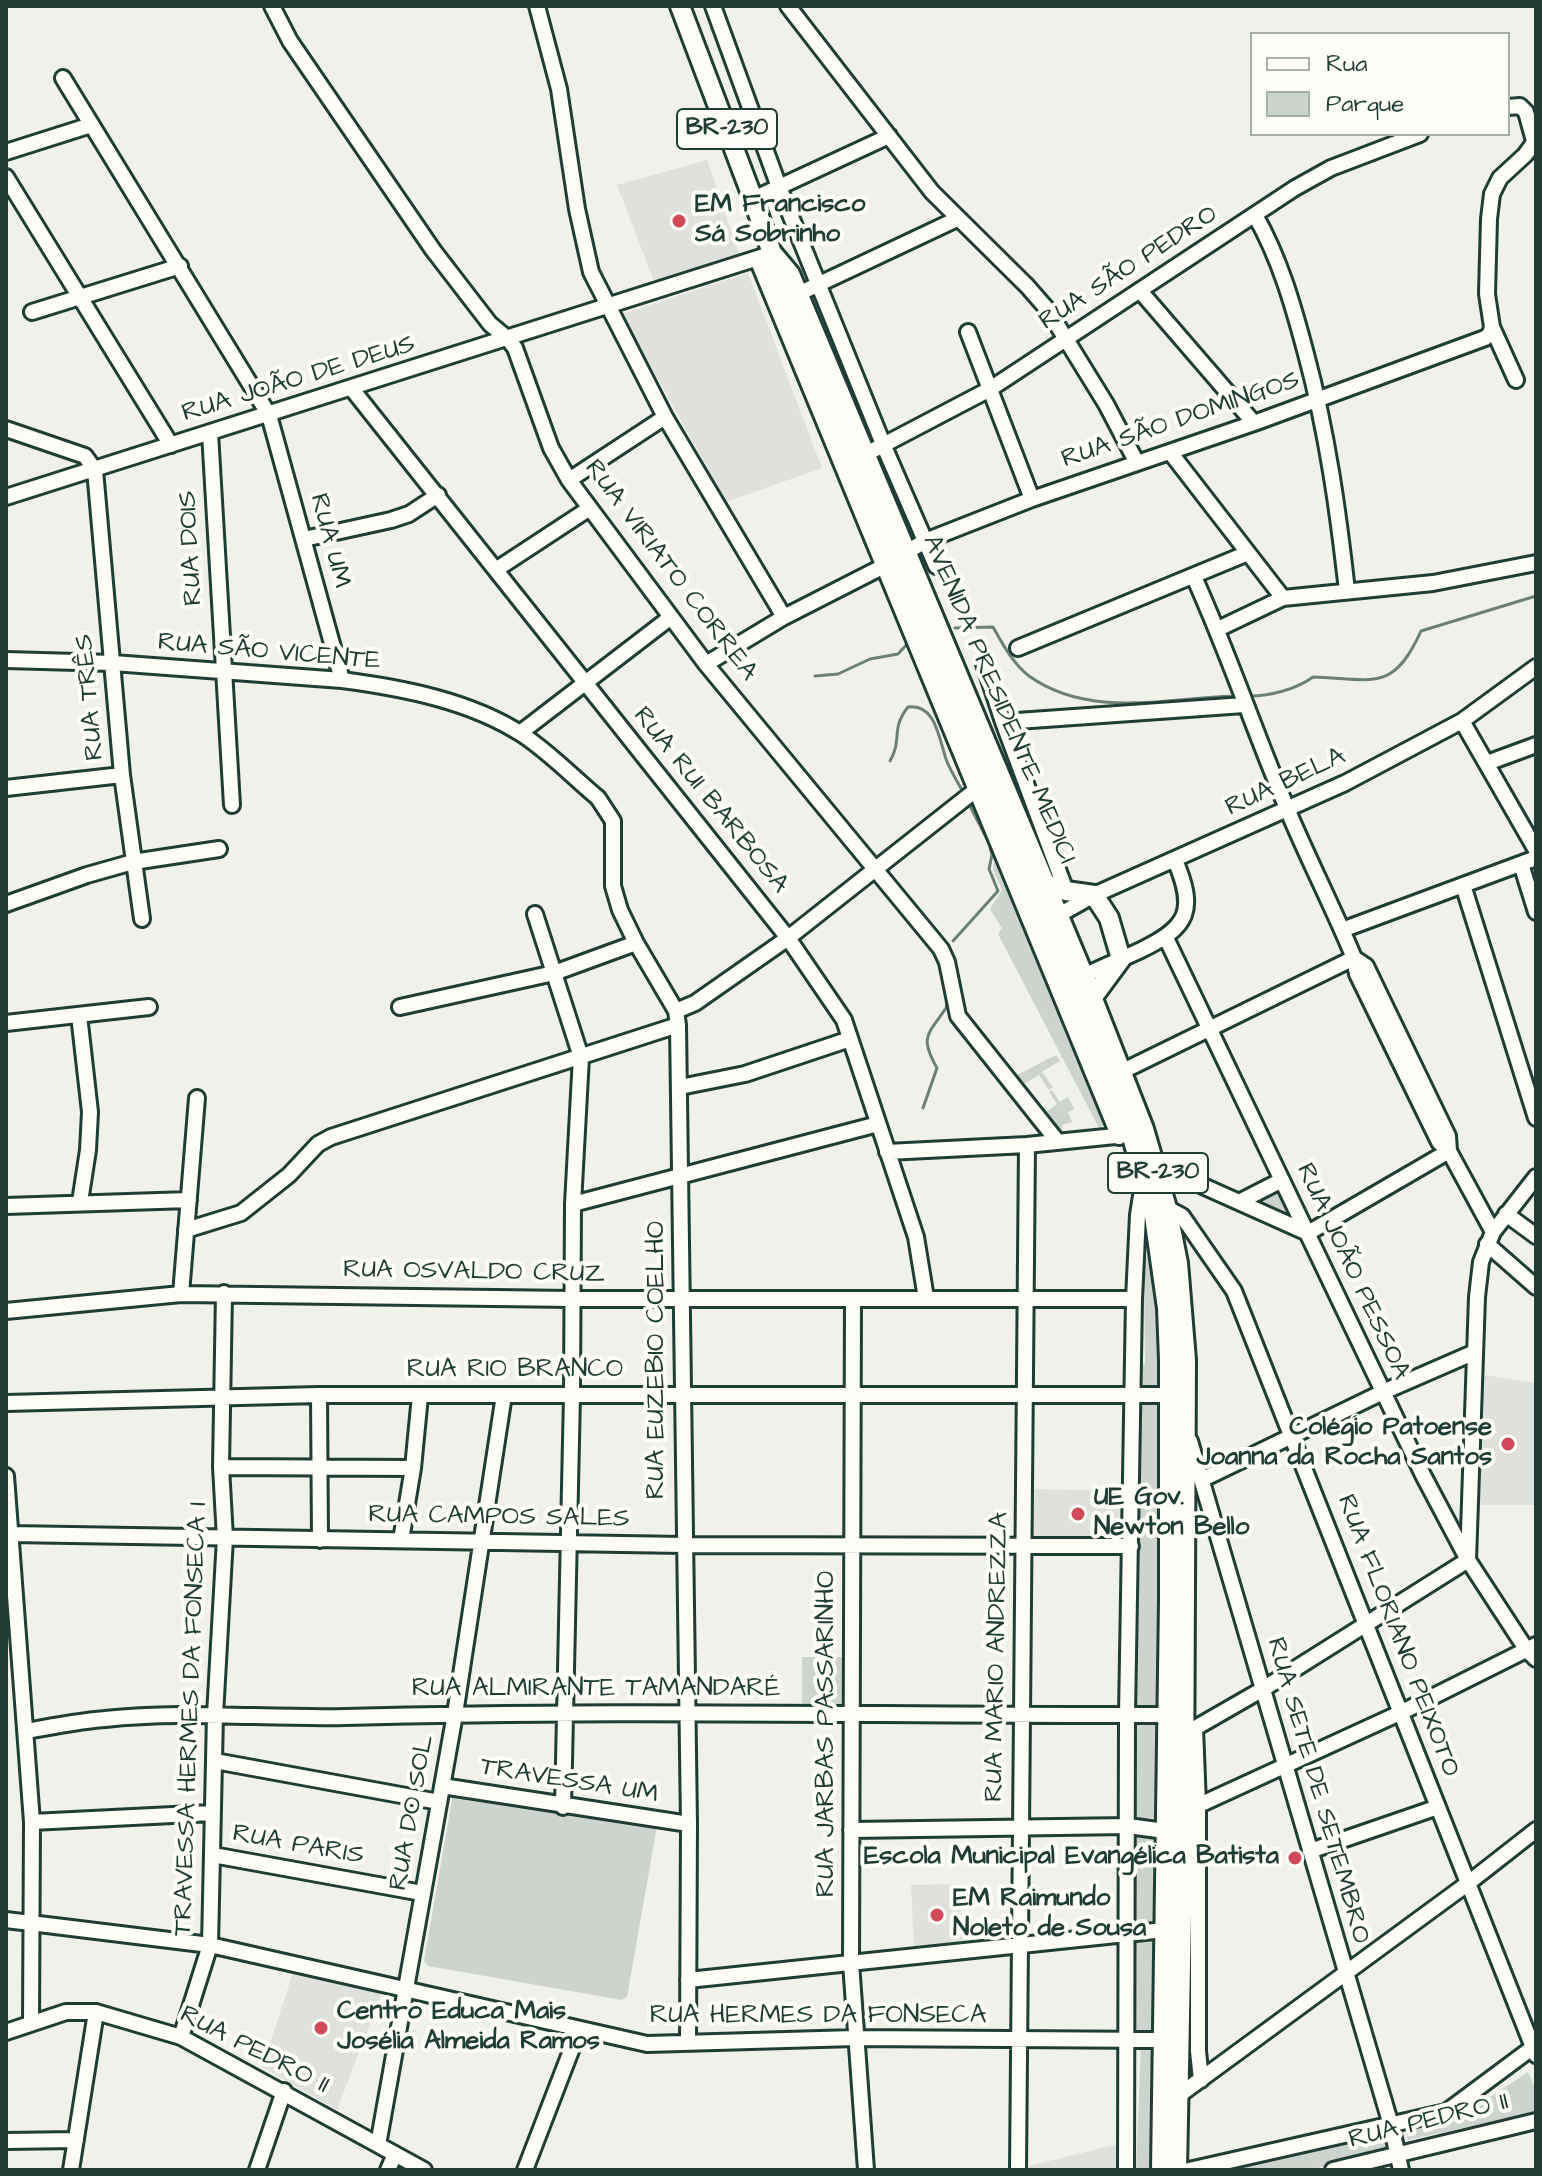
<!DOCTYPE html>
<meta charset="utf-8">
<style>
body{margin:0}
#map{position:relative;width:1542px;height:2176px;overflow:hidden;background:#f0f1eb;font-family:"Architects Daughter",sans-serif}
canvas{display:block}
.frame{position:absolute;inset:0;border:8px solid #1f3d34;pointer-events:none}
.legend{position:absolute;left:1250px;top:32px;width:260px;height:104px;box-sizing:border-box;background:#fdfcf7;border:2px solid #a4b0a9;margin:0;padding:10px 14px;list-style:none;font-size:24px;color:#1f3d34}
.legend li{display:flex;align-items:center;gap:16px;height:40px}
.legend b{width:40px;border:2px solid #a4b0a9}
</style>
<div id="map">
<canvas width="1542" height="2176"></canvas>
<div class="frame"></div>
<ul class="legend">
<li><b style="height:10px;background:#fdfcf7"></b>Rua</li>
<li><b style="height:22px;background:#cdd3cd"></b>Parque</li>
</ul>
</div>
<script>
const ctx = document.querySelector('canvas').getContext('2d');
ctx.lineJoin = 'round';
function paint(path, color) { ctx.fillStyle = color; ctx.fill(path, 'evenodd'); }
function trace(path, color, width, dash) { ctx.strokeStyle = color; ctx.lineWidth = width; ctx.lineCap = dash ? 'butt' : 'round'; ctx.setLineDash(dash || []); ctx.stroke(path); }
function label(font, color, halo, rows, align = 'center') {
  ctx.font = font + ' "Architects Daughter",sans-serif'; ctx.lineWidth = 8; ctx.setLineDash([]); ctx.textBaseline = 'middle'; ctx.strokeStyle = halo; ctx.fillStyle = color; for (const [text, x, y, turn = 0] of rows) {
    ctx.save(); ctx.translate(x, y); ctx.rotate((+turn || 0) * Math.PI / 180); ctx.textAlign = isNaN(turn) ? turn : align; if (halo) ctx.strokeText(text, 0, 0); ctx.fillText(text, 0, 0); ctx.restore();
  }
}
paint(new Path2D(`
 M707,160L740,256L655,284L617,185Z
 M748,273L822,468L726,502L622,314Z
 M1484,1375L1536,1383V1505H1477Z
 M1033,1489L1124,1491V1536L1033,1537Z
 M958,1884L964,1944L914,1950L911,1885Z
 M294,1970L383,1989L337,2110L262,2067Z
 M1122,2143V2170H1025V2167Z`), '#dfe2dc');
paint(new Path2D(`
 M995,857L1106,1124L1099,1128L998,934L1002,928L990,909L1002,890L993,870Z
 M1056,1055L1060,1061L1042,1072L1053,1087L1049,1090L1039,1075L1024,1084L1017,1075Z
 M1052,1090L1060,1102L1068,1097L1074,1109L1068,1112L1072,1122L1062,1125V1131L1046,1112L1057,1104L1049,1092Z
 M1279,1187L1291,1221L1250,1202Z
 M1157,1256L1163,1388L1138,1390V1366L1145,1364L1144,1282L1140,1281L1139,1258Z
 M1139,1403L1164,1404L1161,1711L1133,1710Z
 M802,1657H845V1709H802Z
 M1133,1719H1163L1161,1818L1133,1819Z
 M453,1794L657,1826L627,1997L622,2000L428,1966L424,1961Z
 M1135,1832L1162,1833L1161,1927H1134Z
 M1161,1936L1158,2034H1136L1135,1938Z
 M1141,2045H1156V2170H1136Z
 M1528,2072L1536,2091V2117L1526,2114L1408,2140L1405,2131L1472,2109Z
 M1387,2129L1392,2151L1309,2170H1206Z`), '#cdd3cd');
trace(new Path2D(`
 M955,628L993,627C1002,643 1013,664 1029,676C1091,720 1168,697 1238,696
 M815,676L838,674L870,659L898,654L909,642
 M1250,696C1270,696 1297,689 1313,677C1373,679 1393,693 1421,631L1536,596
 M890,761C903,738 890,730 908,707C938,703 939,744 948,764C952,773 958,783 963,792
 M953,941L998,891L989,869L992,855L989,843L968,802
 M923,1108L937,1068C919,1036 928,1035 946,1008L947,1003`), '#6c8077', 3);
const minor = new Path2D(`
 M272,6L290,41L433,250L490,324L508,339L515,348L551,448L569,480L706,664L941,949L947,962L958,1016L1058,1142
 M537,6L559,89L577,209L591,272L665,417L784,617
 M713,6L779,187L889,136
 M788,6L932,192L1027,286L1048,310L1106,404L1137,463
 M63,78L269,415L342,680
 M1508,107L1520,106L1526,112L1534,141
 M6,152L91,125
 M6,177L171,445
 M753,199L779,187L883,444L936,566
 M1255,215C1280,259 1293,305 1306,354C1327,432 1338,510 1347,591
 M757,259L1119,1137
 M1141,292L1254,423
 M798,294L957,219
 M32,312L180,266
 M968,332L1032,499
 M1516,380L1492,327L1487,294L1489,219L1492,194L1500,178L1525,155L1536,140
 M352,389L788,938L844,1020L916,1237L926,1298
 M6,429L85,456L95,470L122,775L142,919
 M210,433L232,805
 M1170,452L1283,598
 M868,453L990,389L1295,188L1331,168L1420,134
 M569,480L665,417
 M6,497L764,256
 M304,539L391,520L409,514L438,495
 M497,569L590,508
 M1194,577C1228,652 1254,730 1286,806C1307,857 1333,907 1354,958L1357,974L1439,1142L1449,1151L1493,1232
 M1218,629L1283,598L1433,583L1536,563
 M1018,648L1248,553
 M6,660L113,663L342,680C403,688 471,701 523,735C550,753 573,777 598,798L613,821V886L620,910L636,943L676,1011L678,1025L689,1824L688,2042
 M706,664L784,617L884,566L925,541L1032,499L1254,423L1485,338L1490,334L1492,327
 M984,664L1003,722L1066,891
 M1462,721L1536,850
 M1003,722L1244,705
 M520,733L671,617
 M1487,763L1536,745
 M6,788L122,775
 M1521,864L1536,912
 M1463,885L1536,1118
 M6,904L87,875L133,862L219,849
 M535,914L581,1057L573,1204L572,1395L563,1807
 M1050,920L1094,895L1345,783L1462,721L1536,667
 M1342,930L1536,858
 M1166,938L1423,1475L1468,1560L1526,1649L1536,1659
 M1354,958L1366,966L1448,1136L1449,1151
 M1078,979C1099,968 1120,960 1141,950C1189,927 1196,910 1175,860
 M400,1007L554,973L636,943
 M676,1011L695,1003L788,938L977,789
 M79,1015L90,1112L88,1150L80,1202
 M6,1023L149,1007
 M1123,1071L1354,958
 M680,1087L745,1074L850,1039
 M887,1152L1027,1145L1125,1135
 M1156,1165L1308,1233L1449,1151
 M1239,1202L1282,1180
 M573,1204L878,1124
 M6,1206L189,1200
 M1167,1208L1182,1216L1234,1291L1536,2055
 M1506,1214L1536,1236
 M186,1230L241,1213L289,1175L318,1144L331,1137L678,1025
 M1487,1244L1536,1287
 M181,1294L197,1098
 M853,1299L851,1963L866,2170
 M6,1311L181,1294L572,1299H1134
 M319,1395L320,1540
 M6,1403L319,1395H1169
 M1190,1441L1391,2125L1401,2170
 M221,1467L413,1468
 M6,1476L32,1822L31,2023
 M1201,1480L1383,1392L1475,1352
 M10,1534L684,1545L1131,1546
 M401,1540L413,1468L420,1396
 M1195,1728L1198,1805V2051L1201,2080
 M27,1731C53,1726 79,1721 105,1719C185,1710 266,1719 346,1717C619,1709 893,1716 1166,1715
 M1183,1735L1263,1689L1468,1560L1477,1297L1481,1262L1493,1232L1536,1177
 M215,1761L439,1802
 M442,1786L689,1824
 M1184,1812L1402,1712L1536,1645
 M32,1822L213,1813
 M851,1830L1128,1826L1165,1831
 M1310,1851L1438,1807
 M213,1855L422,1893
 M6,1920L210,1945L647,2044L855,2038L1162,2040
 M688,1980L1164,1930
 M6,2032L66,2012H96L181,2037L424,2170
 M181,2037L210,1945L215,1715L225,1538L221,1467L224,1293
 M1178,2096L1467,1884L1536,1830
 M6,2141L76,2140
 M378,2145L455,1714L504,1395
 M71,2170L96,2012
 M257,2170L284,2091
 M388,2170L395,2154
 M525,2170L579,2030
 M1018,2170L1027,1145
 M1126,2170L1127,1715L1134,1299L1138,1215L1143,1183
 M1189,2170L1446,2112L1536,2045
 M1333,2170L1536,2121`);
const major = new Path2D(`
 M680,6L753,199L772,253L778,279L897,558L1091,1032L1131,1134L1153,1209L1167,1308L1169,1360V1600L1161,2170
 M774,255L790,274L1084,976L1144,1129L1167,1208L1178,1263L1186,1360L1184,1812L1177,2170
 M1046,884L1066,891L1094,895L1109,918L1121,959L1093,997`);
trace(minor, '#1f3d34', 20);
trace(major, '#1f3d34', 24);
trace(minor, '#fdfcf7', 14);
trace(major, '#fdfcf7', 18);
for (const [x, y, r, color] of [
 [679,221,8,"#d1495b"],
 [1508,1444,8,"#d1495b"],
 [1078,1514,8,"#d1495b"],
 [1295,1858,8,"#d1495b"],
 [937,1915,8,"#d1495b"],
 [321,2028,8,"#d1495b"]
]) { const dot = new Path2D(); dot.arc(x, y, r, 0, 2 * Math.PI); ctx.fillStyle = color; ctx.fill(dot); trace(dot, '#fdfcf7', 3); }
for (const [x, y, w] of [
 [727,129,100],
 [1158,1173,100]
]) { const box = new Path2D(); box.roundRect(x - w / 2, y - 20, w, 40, 6); ctx.fillStyle = '#fdfcf7'; ctx.fill(box); trace(box, '#1f3d34', 2); }
label('bold 24px', '#1f3d34', null, [
 ["BR-230",727,129],
 ["BR-230",1158,1173]
]);
label('bold 26px', '#1f3d34', '#fdfcf7', [
 ["EM Francisco",695,206],
 ["Sá Sobrinho",695,236],
 ["Colégio Patoense",1492,1429,"right"],
 ["Joanna da Rocha Santos",1492,1459,"right"],
 ["UE Gov.",1094,1499],
 ["Newton Bello",1094,1529],
 ["Escola Municipal Evangélica Batista",1279,1858,"right"],
 ["EM Raimundo",953,1900],
 ["Noleto de Sousa",953,1930],
 ["Centro Educa Mais",337,2013],
 ["Josélia Almeida Ramos",337,2043]
], 'left');
label('26px', '#1f3d34', '#fdfcf7', [
 ["RUA SÃO PEDRO",1129,269,-33],
 ["RUA JOÃO DE DEUS",299,380,-17],
 ["RUA SÃO DOMINGOS",1181,421,-19],
 ["RUA UM",329,541,75],
 ["RUA DOIS",192,548,-93],
 ["RUA VIRIATO CORREA",670,571,53],
 ["RUA SÃO VICENTE",269,653,5],
 ["RUA TRÊS",91,697,-95],
 ["AVENIDA PRESIDENTE MEDICI",998,700,67],
 ["RUA BELA",1286,783,-25],
 ["RUA RUI BARBOSA",710,801,51],
 ["RUA JOÃO PESSOA",1352,1272,65],
 ["RUA OSVALDO CRUZ",474,1273,1],
 ["RUA EUZEBIO COELHO",658,1360,-90],
 ["RUA RIO BRANCO",515,1371],
 ["RUA CAMPOS SALES",499,1518,1],
 ["RUA FLORIANO PEIXOTO",1397,1636,69],
 ["RUA MARIO ANDREZZA",998,1657,-89],
 ["RUA ALMIRANTE TAMANDARÉ",596,1690],
 ["TRAVESSA HERMES DA FONSECA I",192,1719,-88],
 ["RUA JARBAS PASSARINHO",828,1734,-90],
 ["TRAVESSA UM",569,1782,9],
 ["RUA SETE DE SETEMBRO",1317,1791,74],
 ["RUA DO SOL",413,1813,-80],
 ["RUA PARIS",298,1846,10],
 ["RUA HERMES DA FONSECA",818,2017],
 ["RUA PEDRO II",254,2051,27],
 ["RUA PEDRO II",1429,2122,-14]
]);
</script>
